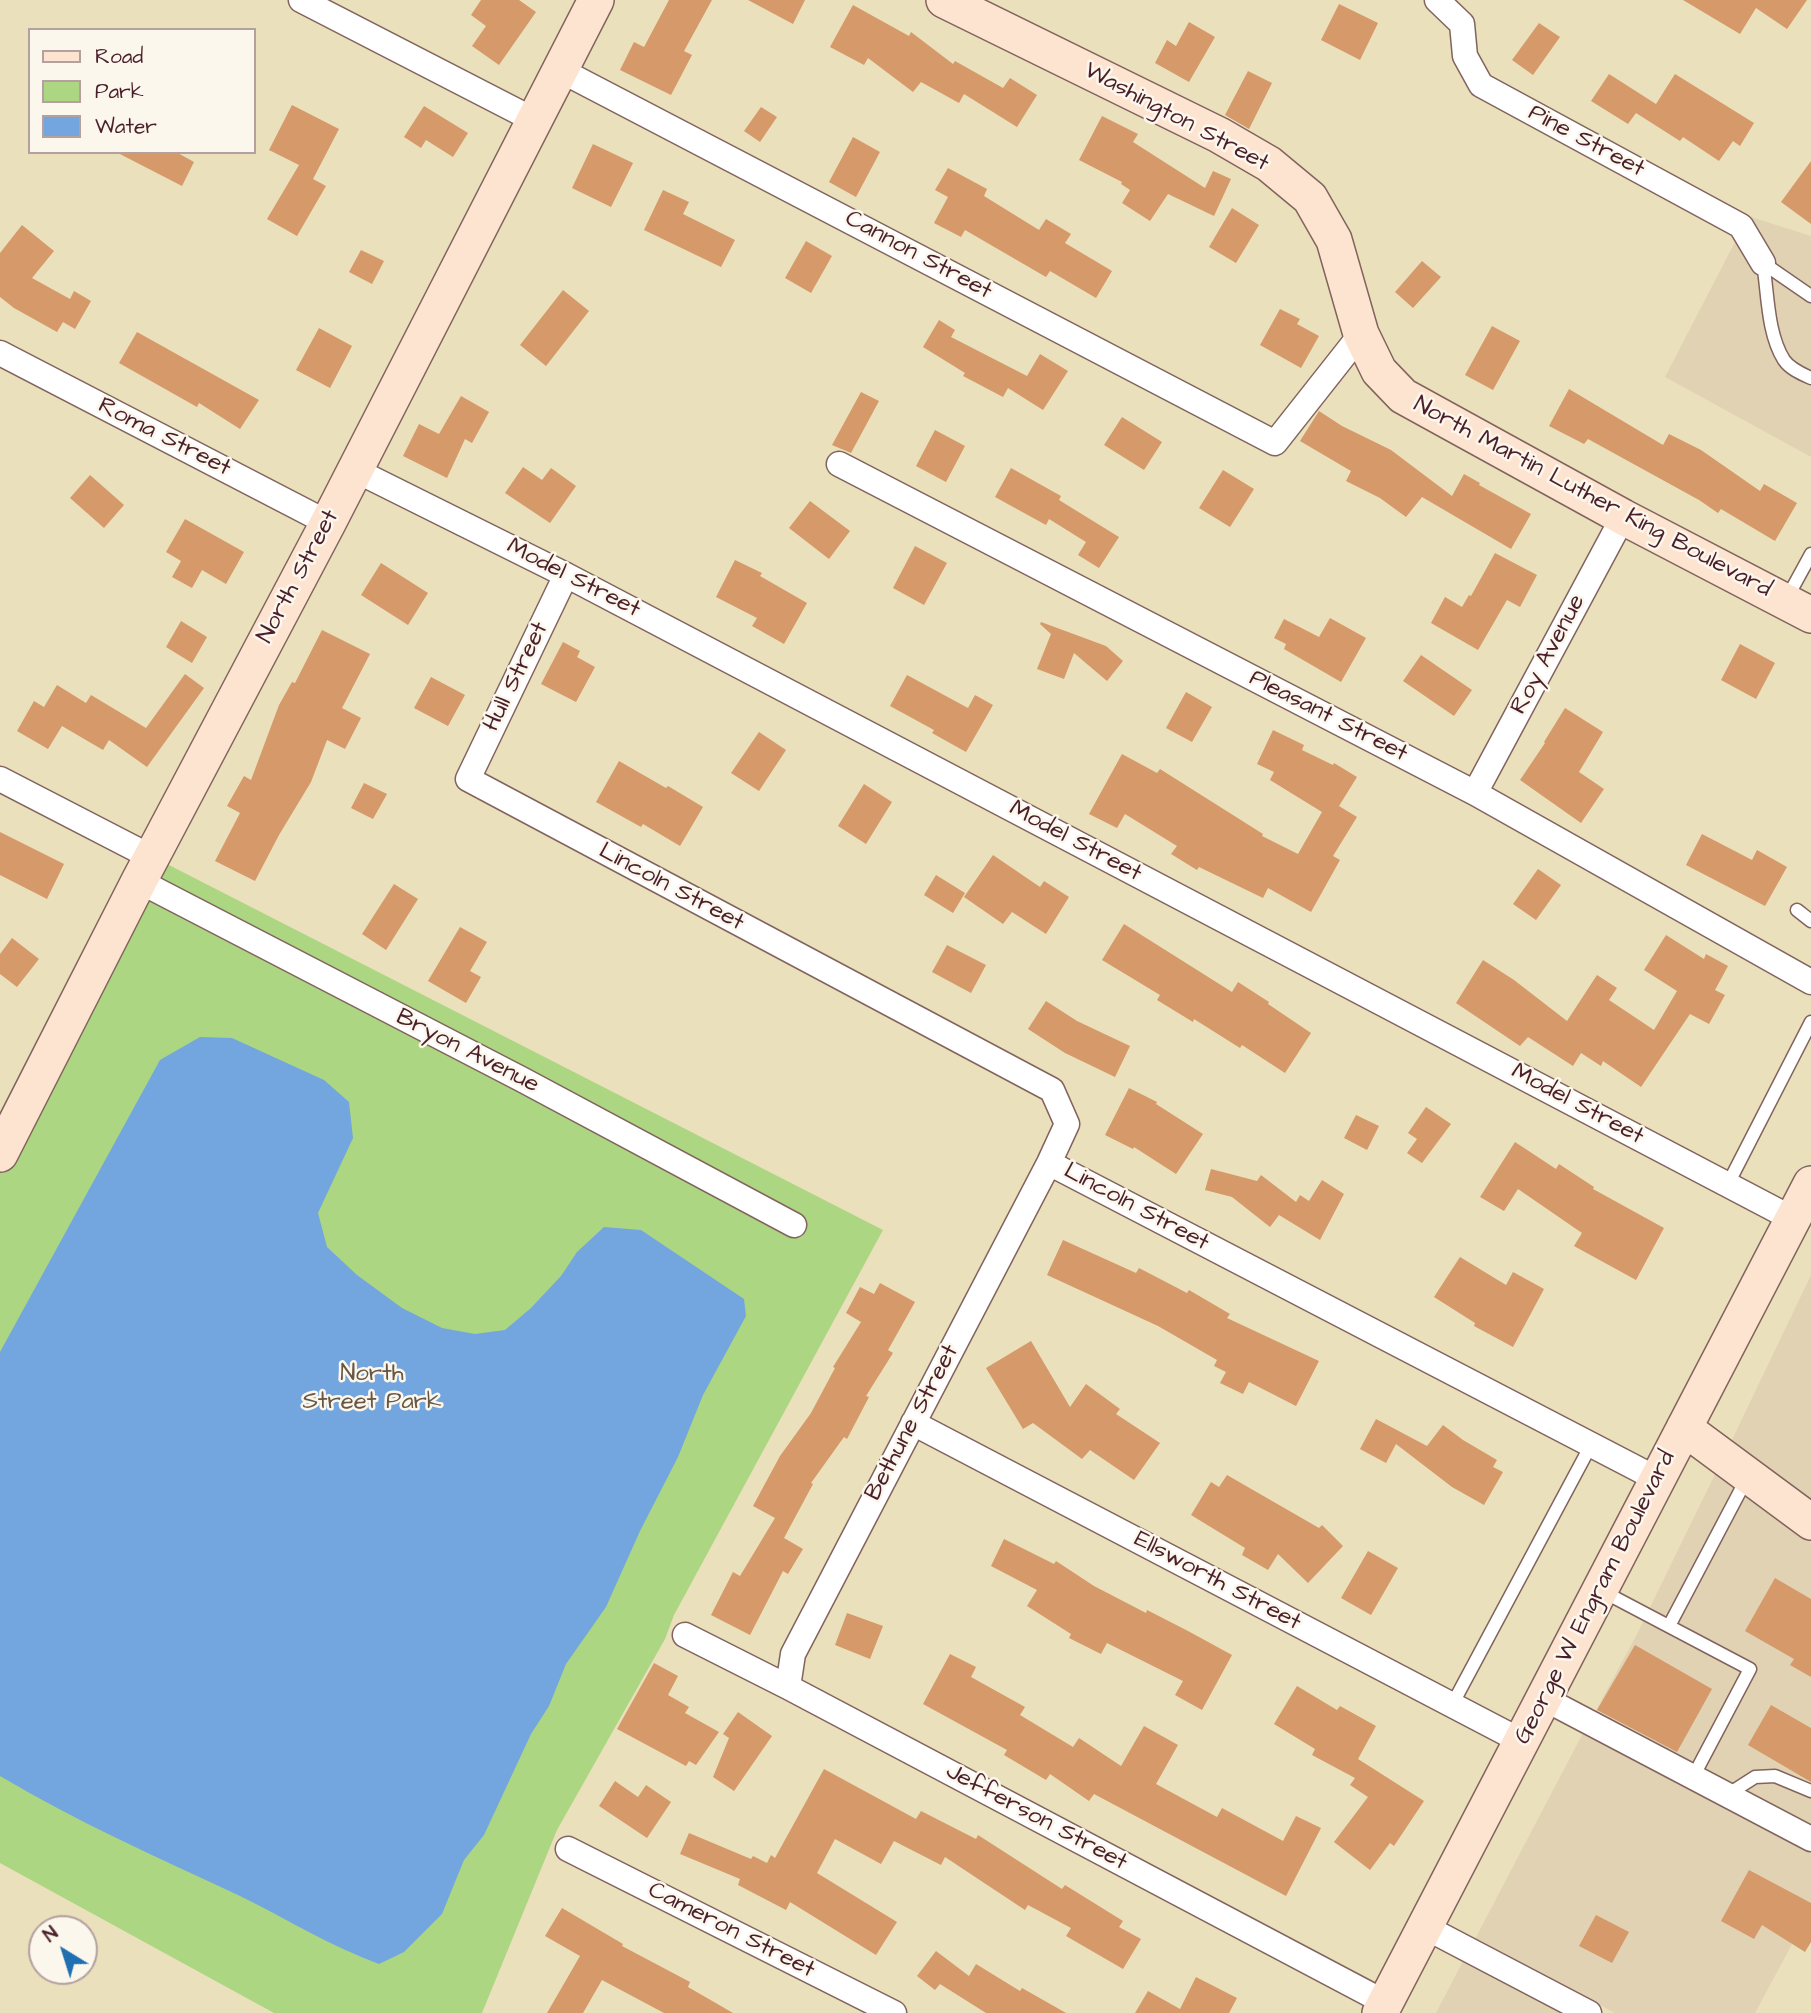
<!DOCTYPE html>
<style>
body{margin:0}
#map{position:relative;width:1811px;height:2013px;overflow:hidden;background:#eae0bc;font-family:"Architects Daughter",sans-serif}
canvas{display:block}
.legend{position:absolute;left:28px;top:28px;width:228px;height:126px;box-sizing:border-box;background:#fbf7ec;border:2px solid #b4a19f;margin:0;padding:9px 12px;list-style:none;font-size:21px;color:#4a1f2b}
.legend li{display:flex;align-items:center;gap:14px;height:35px}
.legend b{width:35px;border:2px solid #b4a19f}
.north{position:absolute;left:28px;top:1915px;width:70px;height:70px;box-sizing:border-box;background:#fbf7ec;border:2px solid #b4a19f;border-radius:50%;rotate:322deg;font-size:19px;font-weight:700;line-height:28px;text-align:center;color:#4a1f2b}
.north::after{content:'';display:block;margin:auto;width:24px;height:32px;background:#1f6fb2;clip-path:polygon(50% 0,100% 100%,50% 72%,0 100%)}
</style>
<div id="map">
<canvas width="1811" height="2013"></canvas>
<ul class="legend">
<li><b style="height:9px;background:#fde4d0"></b>Road</li>
<li><b style="height:19px;background:#acd682"></b>Park</li>
<li><b style="height:19px;background:#73a5de"></b>Water</li>
</ul>
<div class="north">N</div>
</div>
<script>
const ctx = document.querySelector('canvas').getContext('2d');
ctx.lineJoin = 'round';
function paint(path, color) { ctx.fillStyle = color; ctx.fill(path, 'evenodd'); }
function trace(path, color, width, dash) { ctx.strokeStyle = color; ctx.lineWidth = width; ctx.lineCap = dash ? 'butt' : 'round'; ctx.setLineDash(dash || []); ctx.stroke(path); }
function label(font, color, halo, rows, align = 'center') {
  ctx.font = font + ' "Architects Daughter",sans-serif'; ctx.lineWidth = 5; ctx.setLineDash([]); ctx.textBaseline = 'middle'; ctx.strokeStyle = halo; ctx.fillStyle = color; for (const [text, x, y, turn = 0] of rows) {
    ctx.save(); ctx.translate(x, y); ctx.rotate((+turn || 0) * Math.PI / 180); ctx.textAlign = isNaN(turn) ? turn : align; if (halo) ctx.strokeText(text, 0, 0); ctx.fillText(text, 0, 0); ctx.restore();
  }
}
paint(new Path2D(`
 M1748,216L1811,236V457L1665,377L1736,240L1759,280L1780,269Z
 M1811,1275V1506L1729,1446Z
 M1718,1468L1811,1536V1826L1595,1712L1636,1636Z
 M1583,1733L1811,1853V1909L1755,2013H1615L1475,1939Z
 M1463,1961L1563,2013H1436Z`), '#e2d2b4');
paint(new Path2D(`
 M163,862L883,1230L674,1615L665,1639L557,1830L482,2013H274L0,1863V1154Z`), '#acd682');
paint(new Path2D(`
 M200,1037L232,1038L324,1080L349,1102L353,1138L318,1213L327,1247L357,1275L402,1308L442,1328L475,1334L505,1330L531,1308L561,1276L577,1252L604,1227L641,1230L744,1299L746,1316L703,1395L678,1457L640,1531L606,1607L566,1664L549,1706L531,1734L484,1835L464,1860L442,1914L404,1952L379,1964C330,1946 287,1919 240,1896C159,1858 77,1822 0,1776V1352L160,1060Z`), '#73a5de');
paint(new Path2D(`
 M481,0H519L536,12L499,65L472,46L486,26L471,15Z
 M669,0H712L684,51L692,55L671,95L620,70L634,42L644,47Z
 M748,0H805L793,24Z
 M1683,0H1807L1787,29L1756,8L1740,34Z
 M1339,4L1378,23L1360,60L1321,40Z
 M853,5L909,36L911,32L953,64L955,61L1003,88L1010,78L1037,95L1017,127L964,94L959,103L921,82L913,92L868,58L864,65L830,47Z
 M1189,22L1215,37L1189,82L1155,63L1167,40L1176,46Z
 M1539,23L1560,37L1533,75L1512,60Z
 M1248,71L1272,83L1249,129L1225,115Z
 M1609,74L1656,104L1675,74L1754,123L1740,146L1733,141L1719,161L1683,137L1680,141L1636,113L1628,124L1591,101Z
 M292,105L339,129L313,179L326,186L297,236L267,219L299,165L269,150Z
 M424,106L468,133L453,157L426,140L421,148L404,137Z
 M761,107L777,117L760,142L744,131Z
 M1102,116L1138,134L1133,142L1205,188L1213,171L1231,179L1214,216L1168,194L1150,221L1122,203L1130,190L1121,184L1122,182L1079,160Z
 M853,137L880,152L856,197L829,182Z
 M593,144L633,163L611,207L572,188Z
 M116,152H176L194,162L182,186Z
 M1811,161V224L1781,202Z
 M948,168L987,189L984,196L1039,230L1046,219L1071,234L1065,243L1112,271L1096,298L1050,271L1046,277L965,230L961,237L934,223L948,197L935,190Z
 M663,190L689,202L683,214L735,240L721,267L644,230Z
 M1232,208L1259,225L1236,263L1209,247Z
 M22,225L54,251L32,278L70,299L74,291L91,301L75,329L63,322L57,332L14,308L0,297V253Z
 M806,241L832,256L811,293L785,278Z
 M361,250L384,261L372,284L349,272Z
 M1422,261L1441,277L1413,308L1395,292Z
 M563,290L589,311L546,366L520,345Z
 M1280,309L1300,319L1297,324L1319,336L1301,368L1260,345Z
 M939,320L955,330L951,337L1027,376L1040,354L1068,371L1043,410L1008,388L1003,397L963,376L965,373L923,347Z
 M1492,326L1520,341L1493,390L1465,375Z
 M319,328L352,346L330,388L296,370Z
 M137,332L259,400L240,429L199,403L197,407L119,363Z
 M1569,389L1663,445L1669,434L1701,450L1760,491L1764,484L1797,503L1775,541L1721,509L1718,513L1699,500L1588,439L1584,444L1549,426Z
 M861,392L879,401L851,453L832,445Z
 M461,396L489,412L472,443L465,439L447,478L403,456L419,424L439,434Z
 M1319,411L1342,426L1391,450L1452,496L1464,474L1480,483L1479,485L1531,514L1511,549L1422,497L1406,517L1380,498L1346,481L1351,471L1300,441Z
 M1122,417L1162,442L1144,470L1104,445Z
 M935,430L965,446L946,482L916,466Z
 M523,467L542,480L551,468L576,486L550,523L505,493Z
 M1011,468L1061,496L1059,500L1119,537L1099,568L1078,555L1086,542L1049,519L1046,525L995,497Z
 M1223,470L1254,489L1230,527L1199,508Z
 M90,475L124,505L104,528L70,498Z
 M810,501L850,531L829,559L789,528Z
 M185,519L244,552L226,584L202,570L192,588L172,577L181,561L166,552Z
 M915,546L947,563L924,605L893,588Z
 M1495,553L1537,575L1520,607L1507,600L1478,650L1431,623L1445,597L1462,607L1469,595L1471,596Z
 M735,560L762,573L760,576L807,603L784,644L752,626L757,618L716,597Z
 M381,563L428,593L408,625L361,595Z
 M1330,618L1366,638L1341,682L1284,649L1286,644L1274,638L1284,619L1319,637Z
 M181,621L207,637L192,663L166,647Z
 M1041,622L1106,646L1123,661L1107,681L1074,653L1064,679L1037,669L1051,634L1040,624Z
 M322,630L370,654L342,708L361,718L345,749L327,740L311,782L279,835L255,881L215,861L240,813L227,806L244,776L251,780L279,705L292,682L295,683Z
 M563,642L580,651L577,657L595,667L576,702L541,684Z
 M1740,644L1775,663L1756,699L1721,680Z
 M1421,655L1472,690L1454,716L1403,681Z
 M185,674L204,688L147,767L109,740L103,750L62,726L48,749L17,731L34,701L44,707L57,685L86,703L91,695L146,728Z
 M907,675L968,708L975,695L993,705L966,752L932,733L934,730L890,706Z
 M431,677L465,695L448,726L414,708Z
 M1186,692L1212,707L1192,742L1166,728Z
 M1565,708L1603,732L1579,772L1604,789L1581,823L1520,780L1545,743L1544,742Z
 M1273,730L1304,745L1302,750L1333,765L1334,763L1357,777L1339,806L1357,817L1333,856L1340,860L1311,912L1268,888L1263,898L1199,867L1197,870L1171,854L1177,846L1125,814L1117,828L1089,814L1122,754L1157,773L1160,769L1263,834L1262,836L1298,854L1322,812L1270,780L1274,772L1257,764Z
 M759,732L786,750L759,791L731,773Z
 M619,761L666,788L668,786L703,807L680,846L643,824L641,827L596,802Z
 M364,783L387,794L373,819L351,808Z
 M864,784L892,802L866,844L838,826Z
 M0,832L64,864L47,899L0,875Z
 M1702,834L1752,860L1757,850L1787,867L1765,906L1686,865Z
 M993,855L1040,887L1044,881L1069,897L1046,934L1012,912L1003,924L964,897Z
 M1538,869L1561,885L1536,920L1513,904Z
 M936,875L965,893L953,913L924,895Z
 M394,884L418,899L386,950L362,934Z
 M1124,924L1232,992L1238,982L1269,1002L1268,1004L1311,1033L1285,1073L1242,1045L1240,1048L1194,1019L1193,1022L1157,1000L1160,995L1102,960Z
 M460,927L487,942L470,971L481,977L466,1003L428,981Z
 M1666,935L1704,959L1706,954L1728,966L1715,990L1725,995L1709,1024L1690,1014L1641,1087L1603,1061L1601,1066L1581,1053L1573,1066L1528,1037L1520,1046L1456,1003L1483,960L1514,980L1567,1021L1597,975L1617,988L1609,1000L1654,1030L1677,991L1644,970Z
 M12,938L39,959L17,987L0,974V954Z
 M947,945L986,965L971,993L932,972Z
 M1046,1001L1077,1021L1130,1046L1115,1077L1065,1053L1028,1029Z
 M1129,1088L1157,1102L1156,1104L1203,1134L1176,1174L1134,1147L1133,1149L1105,1135Z
 M1426,1107L1451,1124L1422,1163L1407,1153L1417,1139L1408,1133Z
 M1356,1115L1379,1126L1367,1150L1344,1138Z
 M1515,1142L1556,1169L1559,1164L1594,1187L1593,1189L1664,1228L1636,1280L1574,1246L1582,1233L1518,1189L1504,1211L1480,1197Z
 M1211,1169L1257,1181L1261,1175L1296,1202L1300,1195L1309,1201L1322,1180L1344,1194L1320,1240L1279,1215L1270,1227L1232,1197L1205,1190Z
 M1063,1240L1136,1273L1139,1268L1187,1293L1189,1290L1230,1314L1227,1318L1319,1361L1296,1406L1249,1382L1243,1394L1220,1383L1226,1372L1214,1366L1217,1360L1158,1326L1047,1275Z
 M1460,1257L1506,1285L1513,1272L1544,1289L1513,1347L1474,1326L1475,1323L1434,1297Z
 M880,1283L915,1302L888,1350L893,1353L866,1396L869,1397L847,1439L844,1437L811,1483L813,1484L784,1538L803,1549L788,1574L783,1571L750,1635L711,1615L733,1572L740,1576L775,1518L753,1506L780,1456L811,1413L835,1368L833,1367L861,1322L846,1313L860,1287L874,1294Z
 M1031,1341L1070,1407L1086,1384L1120,1409L1116,1414L1160,1443L1134,1480L1090,1450L1082,1459L1033,1423L1023,1429L986,1368Z
 M1376,1419L1427,1446L1443,1425L1463,1440L1497,1460L1493,1467L1503,1472L1484,1505L1452,1487L1396,1444L1386,1463L1360,1449Z
 M1227,1475L1319,1528L1322,1525L1343,1546L1308,1583L1278,1554L1268,1570L1242,1555L1245,1548L1191,1515L1211,1482L1219,1487Z
 M1004,1539L1054,1564L1056,1561L1094,1586L1146,1613L1147,1610L1188,1631L1232,1655L1202,1710L1175,1695L1183,1681L1107,1643L1101,1654L1069,1638L1071,1634L1027,1606L1037,1590L991,1566Z
 M1368,1551L1398,1568L1371,1615L1341,1598Z
 M1775,1578L1811,1599V1677L1790,1665L1794,1659L1745,1631Z
 M847,1613L883,1626L870,1659L835,1645Z
 M1635,1645L1712,1689L1677,1752L1597,1710Z
 M950,1654L976,1667L971,1677L1025,1707L1020,1715L1073,1747L1079,1738L1121,1766L1144,1726L1178,1745L1156,1784L1217,1817L1222,1808L1283,1841L1296,1816L1321,1828L1286,1896L1094,1794L1089,1801L1050,1774L1046,1780L1004,1755L1007,1750L923,1704Z
 M654,1663L678,1676L668,1695L689,1707L685,1713L719,1732L696,1765L689,1761L686,1766L617,1729Z
 M1297,1686L1337,1710L1340,1706L1376,1726L1358,1759L1424,1801L1394,1846L1390,1843L1370,1870L1334,1842L1368,1797L1350,1785L1355,1778L1312,1755L1315,1749L1274,1724Z
 M1771,1705L1811,1728V1782L1748,1745Z
 M738,1712L772,1736L734,1791L713,1777L729,1738L723,1734Z
 M824,1769L916,1819L921,1811L976,1839L978,1835L1062,1889L1065,1885L1123,1921L1119,1927L1141,1939L1123,1969L1066,1936L1071,1928L1028,1905L1025,1910L945,1857L941,1865L894,1841L881,1864L835,1839L817,1873L897,1922L876,1955L790,1902L786,1910L738,1885L740,1879L680,1854L689,1833L751,1859L753,1856L767,1863L771,1855L775,1858Z
 M615,1781L638,1797L646,1785L671,1802L647,1838L599,1806Z
 M1749,1870L1811,1903V1942L1805,1952L1762,1925L1754,1939L1721,1921Z
 M562,1908L623,1944L622,1946L690,1982L688,1987L733,2013H664L602,1980L583,2013H547L580,1956L545,1936Z
 M1596,1915L1629,1932L1612,1963L1579,1946Z
 M936,1951L969,1976L976,1964L1020,1991L1022,1988L1066,2013H986L940,1984L935,1990L917,1976Z
 M1196,1977L1237,1998L1229,2013H1135L1148,1991L1180,2009Z`), '#d5996a');
const lane = new Path2D(`
 M1763,263C1768,293 1767,333 1784,360C1790,369 1802,374 1811,378
 M1763,263L1811,296
 M1787,598L1811,554
 M1797,910L1811,921
 M1728,1184L1811,1022
 M1602,1591L1750,1669L1693,1777
 M1669,1626L1747,1478
 M1452,1705L1591,1445
 M1727,1795L1755,1777L1775,1776L1811,1791`);
const street = new Path2D(`
 M301,0L534,120
 M1437,0L1462,24L1465,56L1481,85L1741,226L1763,263
 M560,70L1275,443L1361,334
 M0,353L328,523
 M839,464L1475,793L1811,982
 M355,470L566,575L1793,1219
 M566,575L468,779L1052,1090L1067,1124L1049,1163L793,1654L788,1687
 M0,779L151,857
 M1475,793L1623,517
 M139,881L523,1080L794,1225
 M1049,1163L1657,1479
 M913,1423L1521,1741
 M685,1635L788,1687L1386,2003
 M1543,1698L1811,1839
 M568,1849L894,2013
 M1425,1927L1589,2013`);
const secondary = new Path2D(`
 M944,0L1219,135L1269,164L1310,198L1334,240L1361,334L1379,371L1403,396L1623,517L1811,615
 M0,1154L139,881L328,523L596,0
 M1684,1428L1811,1522
 M1380,2013L1811,1184`);
trace(lane, '#82635e', 15);
trace(street, '#82635e', 27);
trace(secondary, '#82635e', 38);
trace(lane, '#fff', 12);
trace(street, '#fff', 24);
trace(secondary, '#fde4d0', 35);
label('24px', '#4a1f2b', '#fbf7ec', [
 ["Washington Street",1176,118,28],
 ["Pine Street",1586,142,28],
 ["Cannon Street",918,256,28],
 ["Roma Street",164,438,27],
 ["North Martin Luther King Boulevard",1592,498,28],
 ["North Street",299,577,-62],
 ["Model Street",573,579,27],
 ["Roy Avenue",1549,655,-62],
 ["Hull Street",517,677,-64],
 ["Pleasant Street",1328,717,27],
 ["Model Street",1075,842,28],
 ["Lincoln Street",671,888,28],
 ["Bryon Avenue",467,1052,27],
 ["Model Street",1577,1105,28],
 ["Lincoln Street",1136,1208,28],
 ["Bethune Street",913,1423,-62],
 ["Ellsworth Street",1217,1582,28],
 ["George W Engram Boulevard",1596,1598,-63],
 ["Jefferson Street",1036,1818,28],
 ["Cameron Street",731,1931,27]
]);
label('24px', '#675645', '#fbf7ec', [
 ["North",372,1375],
 ["Street Park",372,1403]
]);
</script>
